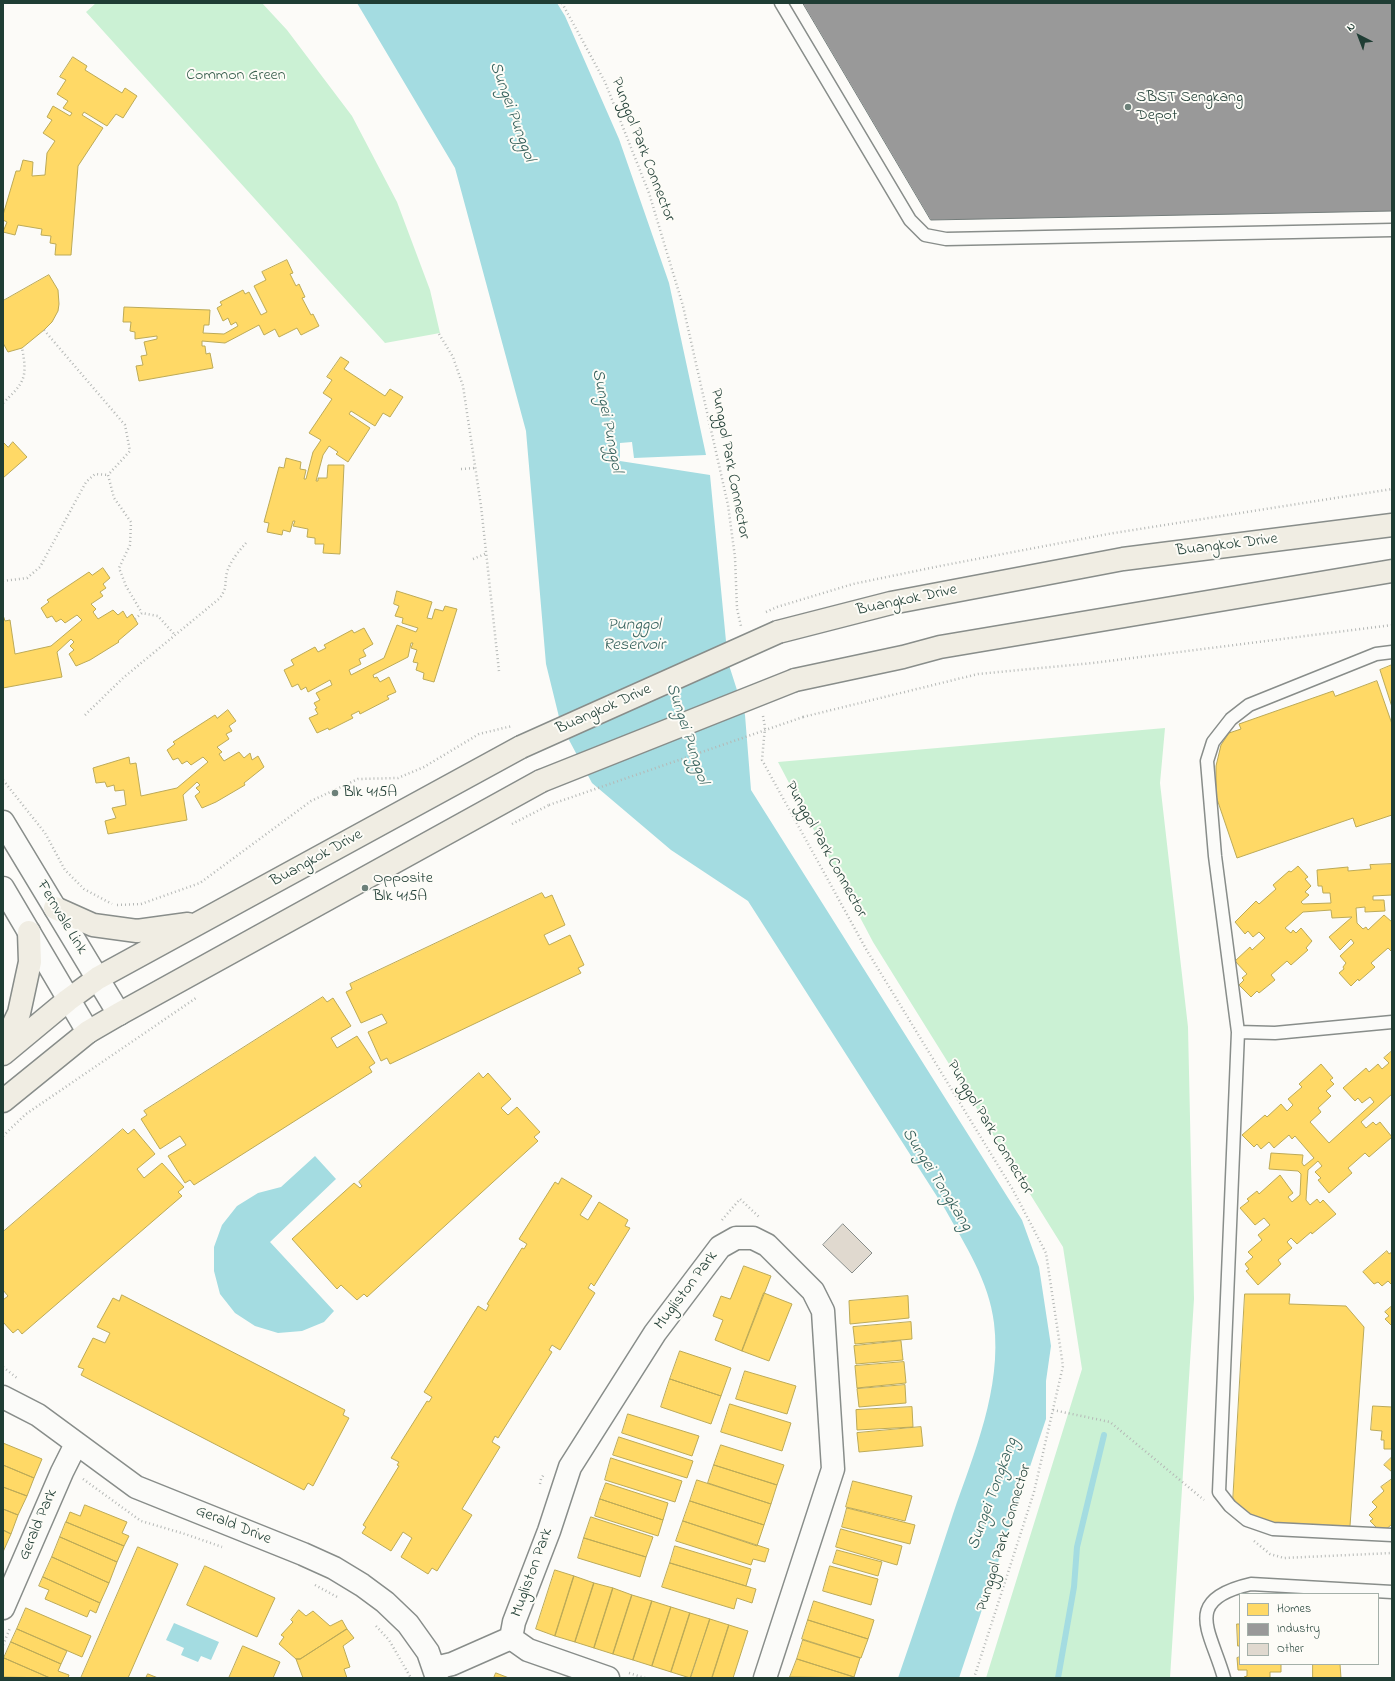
<!DOCTYPE html>
<style>
body{margin:0}
#map{position:relative;width:1395px;height:1681px;overflow:hidden;background:#fcfbf8;font-family:"Indie Flower",sans-serif}
canvas{display:block}
.frame{position:absolute;inset:0;border:4px solid #1f3d34;pointer-events:none}
.legend{position:absolute;left:1239px;top:1593px;width:140px;height:72px;box-sizing:border-box;background:#fdfcf7;border:1px solid #a4b0a9;margin:0;padding:5px 7px;list-style:none;font-size:12px;color:#1f3d34}
.legend li{display:flex;align-items:center;gap:8px;height:20px}
.legend b{width:20px;border:1px solid #a4b0a9}
.north{position:absolute;left:1339px;top:16px;width:40px;height:40px;-webkit-text-stroke:3px #fdfcf7;paint-order:stroke;rotate:318deg;font-size:11px;font-weight:700;line-height:16px;text-align:center;color:#1f3d34}
.north::after{content:'';display:block;margin:auto;width:14px;height:18px;background:#1f3d34;clip-path:polygon(50% 0,100% 100%,50% 72%,0 100%)}
</style>
<div id="map">
<canvas width="1395" height="1681"></canvas>
<div class="frame"></div>
<ul class="legend">
<li><b style="height:11px;background:#ffd966"></b>Homes</li>
<li><b style="height:11px;background:#999"></b>Industry</li>
<li><b style="height:11px;background:#e0d9cf"></b>Other</li>
</ul>
<div class="north">N</div>
</div>
<script>
const ctx = document.querySelector('canvas').getContext('2d');
ctx.lineJoin = 'round';
function paint(path, color) { ctx.fillStyle = color; ctx.fill(path, 'evenodd'); }
function trace(path, color, width, dash) { ctx.strokeStyle = color; ctx.lineWidth = width; ctx.lineCap = dash ? 'butt' : 'round'; ctx.setLineDash(dash || []); ctx.stroke(path); }
function label(font, color, halo, rows, align = 'center') {
  ctx.font = font + ' "Indie Flower",sans-serif'; ctx.lineWidth = 4; ctx.setLineDash([]); ctx.textBaseline = 'middle'; ctx.strokeStyle = halo; ctx.fillStyle = color; for (const [text, x, y, turn = 0] of rows) {
    ctx.save(); ctx.translate(x, y); ctx.rotate((+turn || 0) * Math.PI / 180); ctx.textAlign = isNaN(turn) ? turn : align; if (halo) ctx.strokeText(text, 0, 0); ctx.fillText(text, 0, 0); ctx.restore();
  }
}
paint(new Path2D(`
 M96,3H262L287,30L352,116L397,202L430,290L440,333L385,343L86,12Z
 M1165,728L1160,783L1188,1027L1194,1299L1170,1678H986L1082,1369L1063,1247L873,942L778,762Z`), '#cbf1d4');
paint(new Path2D(`
 M357,3H557L565,16L619,139L669,283L706,455L634,458L632,442L620,443V461L710,475L728,662L745,715L751,790L1022,1220L1039,1267L1051,1346L1046,1381V1419L959,1678H898C917,1623 935,1569 953,1514C974,1453 1002,1389 994,1323C989,1281 965,1245 945,1209L748,901L671,850L592,783L569,740L559,717L546,664L526,431L455,168Z
 M315,1156L336,1179L270,1242L334,1311L324,1322L302,1331L278,1333L255,1326L235,1313L220,1294L214,1271V1247L222,1225L237,1206L258,1193L281,1187Z
 M174,1623L219,1642L211,1660L201,1656L198,1662L181,1655L184,1648L166,1640Z`), '#a4dce1');
const homes = new Path2D(`
 M73,57L87,66L85,70L122,93L125,88L137,96L123,118L116,114L107,126L84,112L82,115L103,128L78,166L71,255H55L56,244L50,243L51,236L41,235L42,229L18,225L15,235L3,232L7,222L3,220V215L16,171H20L23,160L33,162L32,176L45,175L47,153L55,141L43,133L52,120L47,117L53,106L70,116L72,113L63,108L68,101L57,94L66,80L60,77Z
 M287,260L293,273L290,274L296,286L299,284L305,297L302,298L311,315L313,314L319,326L301,335L297,328L279,337L275,329L264,335L259,325L225,343L202,341V346H205L206,354L210,353L213,368L139,381L136,366L143,365L141,356L147,355L144,342L157,339V336L135,339V332L130,331L131,322H123L124,307L210,310L209,325H204L203,333L224,334L238,326L236,322L231,325L228,318L223,321L217,308L222,305L220,302L243,290L245,294L249,292L261,315L267,312L254,286L266,280L262,272Z
 M49,275L58,290L59,304L58,311L52,322L44,330L22,348L8,352L3,343V301Z
 M341,357L349,362L344,369L385,396L390,389L403,397L390,417L383,413L375,426L351,411L349,414L370,428L348,462L336,454L338,452L329,446L323,455L316,481H318V478H327L328,465H344L340,554L323,553L324,544H315V538L307,537L308,529L293,526L295,521H293L290,532L283,530L282,535L267,532L269,523L264,522L279,467L284,468L286,458L301,462L300,469L306,470L304,479H306L313,452L321,440L309,433L332,399L323,393L332,380L327,377Z
 M13,442L27,457L3,478V444L4,443L8,447Z
 M103,568L110,578L103,584L106,588L100,592L103,596L91,604L96,609L93,612L98,619L113,610L118,615L123,611L127,618L132,614L138,624L118,641L119,642L90,660L76,666L69,654L74,650L70,646L74,642L71,639L57,652L62,677L3,688V615L5,621L10,620L15,654L51,646L82,620L77,615L65,623L61,619L56,622L52,616L47,618L41,608L49,602L47,600L89,572L92,575Z
 M397,591L432,602L427,618L432,619L435,609L443,611L445,606L457,609L434,682L423,679L424,673L416,670L418,663L413,662L417,650L411,648L413,643H411L408,657L373,675L374,678L377,677L380,682L389,677L396,692L387,696L389,699L360,714L359,711L351,715L353,718L329,730L328,728L317,733L309,718L318,714L315,709L317,708L314,703L320,700L316,693L332,685L330,680L308,692L306,687L301,690L298,684L292,687L284,670L294,665L291,660L315,647L318,652L326,648L324,645L352,630L354,633L364,628L373,644L363,650L366,656L359,659L361,664L349,670L351,675L384,658L397,625L416,632L418,628L402,623L403,618L395,616L399,606L394,604Z
 M1392,665V707L1380,670Z
 M1377,681L1392,724V815L1356,827L1353,818L1237,858L1216,796V766L1221,745L1229,733L1241,729L1239,724L1333,691L1335,696Z
 M228,710L236,721L229,726L232,731L226,734L229,739L217,747L222,752L219,754L224,761L239,752L244,758L250,753L252,760L258,756L264,767L244,783L245,785L216,802L202,808L195,796L200,792L196,788L200,785L197,782L183,795L187,820L108,834L105,821L116,818L112,808L126,805L124,790L115,791L114,785L107,787L105,782L96,783L93,768L129,757L130,764L136,763L141,796L177,788L208,762L203,757L191,765L187,761L182,764L178,758L173,760L167,750L175,744L173,742L215,715L217,718Z
 M1392,864V895L1373,896V900H1384L1385,911L1365,912V907L1356,908L1357,923L1363,929L1366,927L1368,930L1384,915L1392,922V952L1388,948L1371,963L1375,967L1359,981L1358,979L1351,986L1339,973L1344,969L1343,967L1346,963L1340,956L1354,943L1351,939L1340,950L1329,937L1352,917L1332,918L1331,910L1303,912L1285,928L1291,933L1293,930L1296,933L1301,928L1312,941L1306,948L1308,950L1291,965L1287,961L1271,975L1275,980L1259,993L1257,991L1251,997L1239,985L1244,980L1242,978L1247,974L1235,961L1250,947L1252,950L1265,938L1259,932L1253,937L1248,931L1245,934L1235,922L1256,901L1259,904L1276,889L1273,885L1289,871L1291,872L1298,866L1308,877L1305,879L1311,886L1305,892L1309,895L1301,902L1303,904L1331,903L1330,893H1323L1322,886H1318L1317,870L1348,867V871L1371,869L1370,865Z
 M542,893L545,898L552,895L565,925L544,935L549,945L570,935L584,965L578,968L581,973L390,1064L387,1058L381,1061L368,1032L387,1023L382,1014L361,1023L346,992L352,989L350,984Z
 M323,997L327,1002L333,998L351,1026L331,1038L337,1048L357,1036L375,1063L369,1067L372,1072L194,1185L190,1180L185,1183L168,1156L186,1145L180,1136L160,1149L141,1119L147,1115L144,1111Z
 M1392,1051V1094L1361,1122L1366,1128L1373,1122L1376,1125L1380,1122L1392,1137L1369,1157L1365,1153L1348,1168L1352,1173L1329,1193L1318,1180L1321,1178L1315,1172L1322,1166L1318,1161L1308,1170L1306,1200L1310,1205L1317,1199L1320,1203L1323,1200L1336,1214L1312,1234L1311,1232L1297,1244L1291,1238L1287,1242L1292,1248L1278,1260L1281,1264L1258,1285L1246,1271L1249,1269L1245,1264L1253,1257L1248,1252L1262,1240L1258,1235L1270,1225L1264,1218L1255,1225L1240,1208L1249,1201L1247,1199L1257,1191L1259,1194L1280,1175L1293,1193L1288,1197L1292,1202L1300,1195L1301,1174L1298,1171L1269,1169L1271,1153L1303,1155L1302,1163L1304,1166L1314,1158L1295,1136L1292,1139L1289,1135L1274,1148L1269,1142L1261,1149L1257,1144L1254,1147L1242,1135L1265,1115L1267,1117L1281,1104L1287,1111L1293,1105L1288,1099L1302,1087L1299,1084L1321,1064L1333,1078L1330,1080L1334,1084L1326,1091L1331,1096L1318,1108L1321,1112L1310,1122L1329,1143L1374,1102L1370,1097L1362,1103L1358,1098L1355,1101L1343,1088L1366,1068L1369,1072L1378,1064L1382,1069L1389,1063L1384,1058Z
 M479,1073L483,1078L488,1073L511,1099L501,1108L508,1115L517,1107L540,1132L534,1137L538,1141L367,1297L364,1294L357,1300L341,1285L337,1289L292,1239L354,1183L360,1188L362,1186L359,1182Z
 M123,1129L128,1134L134,1129L155,1154L137,1169L144,1178L162,1163L184,1187L178,1192L182,1196L22,1334L18,1329L13,1333L3,1322V1300L8,1296L3,1290V1232Z
 M562,1178L592,1196L580,1215L588,1220L599,1202L628,1220L625,1226L630,1228L594,1286L591,1283L588,1288L595,1293L560,1350L552,1345L549,1350L552,1352L498,1438L495,1436L492,1442L500,1447L462,1509L472,1515L437,1571L432,1568L428,1574L401,1557L412,1538L403,1532L391,1551L362,1533L366,1527L363,1525L399,1466L397,1465L399,1462L391,1458L427,1401L429,1402L432,1397L424,1392L478,1306L486,1311L489,1305L487,1304L522,1248L524,1249L527,1244L519,1239L555,1182L558,1184Z
 M1387,1251L1389,1254L1392,1252V1285L1388,1281L1382,1286L1378,1282L1374,1284L1363,1272Z
 M744,1266L771,1276L742,1351L715,1340L723,1320L713,1316L721,1296L730,1299Z
 M764,1293L792,1304L769,1361L742,1351Z
 M1245,1294H1290L1289,1304L1346,1306L1364,1327L1350,1526L1262,1524L1233,1501Z
 M122,1295L345,1410L343,1415L349,1418L313,1486L308,1483L304,1490L81,1375L84,1369L78,1367L93,1338L105,1343L110,1333L97,1327L113,1298L119,1301Z
 M908,1296L909,1318L850,1324L849,1301Z
 M1392,1306V1326L1385,1319L1389,1316L1385,1312Z
 M911,1322L912,1339L855,1344L853,1327Z
 M901,1341L903,1360L856,1364L854,1346Z
 M680,1351L731,1368L721,1396L670,1379Z
 M904,1362L906,1383L857,1388L855,1366Z
 M745,1371L796,1386L787,1414L736,1399Z
 M670,1379L721,1396L711,1424L661,1407Z
 M905,1385L906,1403L859,1407L857,1389Z
 M730,1404L791,1423L782,1451L721,1432Z
 M1373,1406L1392,1407V1449H1384V1440H1381L1382,1431L1371,1430Z
 M912,1407L913,1427L857,1430L856,1410Z
 M628,1414L699,1436L692,1456L622,1433Z
 M921,1427L923,1446L859,1452L857,1433Z
 M619,1437L693,1461L687,1478L613,1455Z
 M3,1443L42,1459L34,1478L3,1465Z
 M721,1445L784,1465L777,1485L714,1465Z
 M1392,1457V1472L1384,1465Z
 M611,1458L682,1481L675,1502L605,1480Z
 M3,1465L34,1478L27,1496L3,1487Z
 M714,1465L777,1485L771,1504L708,1483Z
 M1392,1479V1524L1382,1533L1370,1521L1373,1519L1369,1515L1377,1507L1372,1502L1384,1491L1381,1487Z
 M697,1480L771,1504L764,1525L690,1501Z
 M853,1481L912,1496L905,1521L846,1507Z
 M606,1483L668,1503L663,1520L600,1499Z
 M3,1487L27,1496L18,1515L3,1509Z
 M600,1499L663,1520L658,1536L595,1516Z
 M690,1501L764,1525L757,1546L683,1521Z
 M85,1505L127,1522L122,1533L129,1536L124,1546L66,1522L70,1512L80,1516Z
 M847,1508L915,1525L910,1544L842,1527Z
 M3,1509L18,1515L11,1534L3,1530Z
 M591,1517L653,1537L646,1557L584,1538Z
 M683,1521L769,1549L765,1562L753,1559L751,1565L676,1541Z
 M66,1522L124,1546L117,1562L60,1537Z
 M841,1529L902,1546L897,1565L836,1547Z
 M3,1530L11,1534L3,1552Z
 M60,1537L117,1562L109,1583L52,1557Z
 M584,1538L646,1557L640,1577L578,1558Z
 M675,1546L751,1569L746,1586L670,1563Z
 M138,1547L178,1564L128,1678H81Z
 M837,1550L882,1562L878,1576L833,1563Z
 M52,1557L109,1583L100,1603L43,1577Z
 M670,1563L756,1589L752,1603L737,1598L734,1609L662,1587Z
 M205,1566L275,1598L257,1637L187,1605Z
 M830,1566L878,1579L871,1605L823,1591Z
 M555,1570L574,1576L555,1636L536,1629Z
 M574,1576L594,1583L575,1642L555,1636Z
 M43,1577L100,1603L96,1613L90,1610L87,1617L45,1599L49,1590L39,1586Z
 M594,1583L613,1588L594,1648L575,1642Z
 M613,1588L632,1595L613,1654L594,1648Z
 M632,1595L652,1601L633,1660L613,1654Z
 M652,1601L671,1607L652,1666L633,1660Z
 M814,1601L874,1620L868,1639L808,1620Z
 M671,1607L690,1613L671,1672L652,1666Z
 M26,1608L91,1636L82,1657L17,1629Z
 M299,1610L306,1616L313,1611L330,1626L342,1620L347,1629L300,1659H296L279,1644L284,1637L281,1635L293,1622L291,1620Z
 M690,1613L710,1619L690,1678L671,1672Z
 M710,1619L729,1625L712,1678H691Z
 M808,1620L868,1639L861,1658L802,1639Z
 M1237,1624H1240V1646H1238Z
 M729,1625L748,1631L733,1678H712Z
 M17,1629L67,1651L61,1664L11,1642Z
 M347,1629L354,1638L343,1646L350,1667L344,1669L347,1678H303L296,1659H300Z
 M803,1640L860,1658L854,1677L797,1659Z
 M11,1642L61,1664L58,1671L69,1675L68,1678H50L4,1658Z
 M243,1646L280,1662L273,1678H229Z
 M1240,1657V1664H1281V1672H1270V1678H1244V1677L1247,1676V1670H1238L1237,1658Z
 M4,1658L50,1678L3,1677Z
 M797,1659L854,1677L856,1678L790,1677Z
 M1313,1664H1340L1341,1678H1313Z
 M496,1673L509,1678H494Z
 M148,1674L158,1678H146Z`);
paint(homes, '#ffd966');
trace(homes, '#bcaa57', 1);
const industry = new Path2D(`
 M803,3H1392V211L931,220Z`);
paint(industry, '#999');
trace(industry, '#747d7b', 1);
trace(new Path2D(`
 M1058,1678L1074,1587L1077,1547L1104,1435`), '#a4dce1', 6);
const building = new Path2D(`
 M843,1224L872,1253L852,1273L823,1245Z`);
paint(building, '#e0d9cf');
trace(building, '#888d8a', 1);
const lane = new Path2D(`
 M781,3L910,220L925,235L946,239L1392,230
 M1392,652L1376,654L1249,705L1231,719L1213,742L1207,761L1215,856L1238,1032L1219,1492L1230,1506L1247,1520L1273,1529L1392,1535
 M1238,1032L1275,1033L1392,1022
 M1224,1678C1211,1631 1181,1600 1251,1584L1392,1592`);
const street = new Path2D(`
 M3,822L119,1014
 M3,888L88,1032
 M3,1397L38,1415L136,1487L303,1554L334,1568L362,1585L385,1602L408,1624L428,1652L437,1678
 M3,1608L62,1472L76,1444
 M511,1638L514,1622L549,1531L570,1467L655,1333L720,1247L736,1238H753L767,1245L813,1291L823,1311L833,1469L765,1678
 M511,1638L528,1650L608,1678
 M435,1668L452,1664L511,1638`);
const primary = new Path2D(`
 M778,632L891,603L1123,559L1392,525
 M795,680L903,657L940,647L1392,571
 M55,908L93,925L137,931L188,924
 M3,1046L19,1013L30,962L29,932
 M3,1054L68,1000L98,978L521,747
 M3,1101L88,1032L119,1014L541,781`);
trace(lane, '#888d8a', 15);
trace(street, '#888d8a', 25);
trace(primary, '#888d8a', 25);
trace(new Path2D(`
 M562,3L605,82L649,193L683,306L728,505L735,557L737,609L741,626
 M44,330L125,425L130,451L108,475L114,498L131,522L130,545L119,568L126,586L142,613
 M439,334L453,357L463,386L481,506L499,671
 M3,403C24,383 28,378 22,348
 M461,469L475,468
 M473,559L485,554
 M3,581L27,578L40,567L86,482L95,474L108,475
 M777,607L853,584L940,566L1108,534L1392,489
 M135,619L142,613L158,616L175,635
 M85,715L123,678L220,598C228,586 224,584 227,572C231,560 239,551 246,543
 M763,716L765,727L762,760L866,949L1013,1190L1046,1253L1063,1366L1034,1492L974,1678
 M803,717L978,674L1093,663L1392,625
 M3,780L45,833L65,870L84,889L112,904
 M512,824L549,805
 M117,905L141,904L200,883L311,801L358,779L398,778L424,767L479,734L512,726
 M3,1136L26,1114L196,998
 M722,1220L740,1199L760,1218
 M3,1367L17,1378
 M1053,1410L1110,1422L1204,1500
 M83,1479L141,1521L185,1534L222,1547
 M540,1484L541,1479L544,1474
 M1254,1541L1270,1554L1284,1558L1392,1553
 M315,1585L339,1598
 M376,1626L389,1640L411,1678
 M3,1645L10,1628
 M629,1673L645,1678`), '#b5b8b6', 2.5, [1, 3]);
trace(lane, '#fbfbf9', 12);
trace(street, '#fbfbf9', 22);
trace(primary, '#f0ede3', 22);
const primaryBridge = new Path2D(`
 M521,747L778,632
 M541,781L795,680`);
trace(primaryBridge, '#888d8a', 25, []);
trace(new Path2D(`
 M766,612L777,607
 M549,805L803,717`), '#b5b8b6', 2.5, [1, 3]);
trace(primaryBridge, '#f0ede3', 22);
for (const [x, y, r, color] of [
 [1128,107,4,"#6c8079"],
 [335,793,4,"#6c8079"],
 [365,888,4,"#6c8079"]
]) { const dot = new Path2D(); dot.arc(x, y, r, 0, 2 * Math.PI); ctx.fillStyle = color; ctx.fill(dot); trace(dot, '#fdfcf7', 1.5); }
label('16px', '#395f4e', '#fdfcf7', [
 ["Common Green",236,76]
]);
label('16px', '#1f3d34', '#fdfcf7', [
 ["SBST Sengkang",1136,98],
 ["Depot",1136,116],
 ["Blk 415A",343,793],
 ["Opposite",373,879],
 ["Blk 415A",373,897]
], 'left');
label('16px', '#1f3d34', '#fdfcf7', [
 ["Punggol Park Connector",642,150,69],
 ["Punggol Park Connector",729,464,79],
 ["Buangkok Drive",1227,546,-7],
 ["Buangkok Drive",907,601,-12],
 ["Buangkok Drive",604,710,-24],
 ["Punggol Park Connector",825,850,61],
 ["Buangkok Drive",317,859,-29],
 ["Fernvale Link",61,918,59],
 ["Punggol Park Connector",989,1128,59],
 ["Mugliston Park",687,1291,-53],
 ["Gerald Park",39,1525,-67],
 ["Gerald Drive",233,1526,22],
 ["Punggol Park Connector",1005,1538,-73],
 ["Mugliston Park",533,1573,-70]
]);
label('italic 17px', '#37625d', '#fdfcf7', [
 ["Sungei Punggol",511,112,70],
 ["Sungei Punggol",606,421,79],
 ["Punggol",634,626],
 ["Reservoir",634,646],
 ["Sungei Punggol",686,734,72],
 ["Sungei Tongkang",936,1180,58],
 ["Sungei Tongkang",994,1494,-70]
]);
</script>
